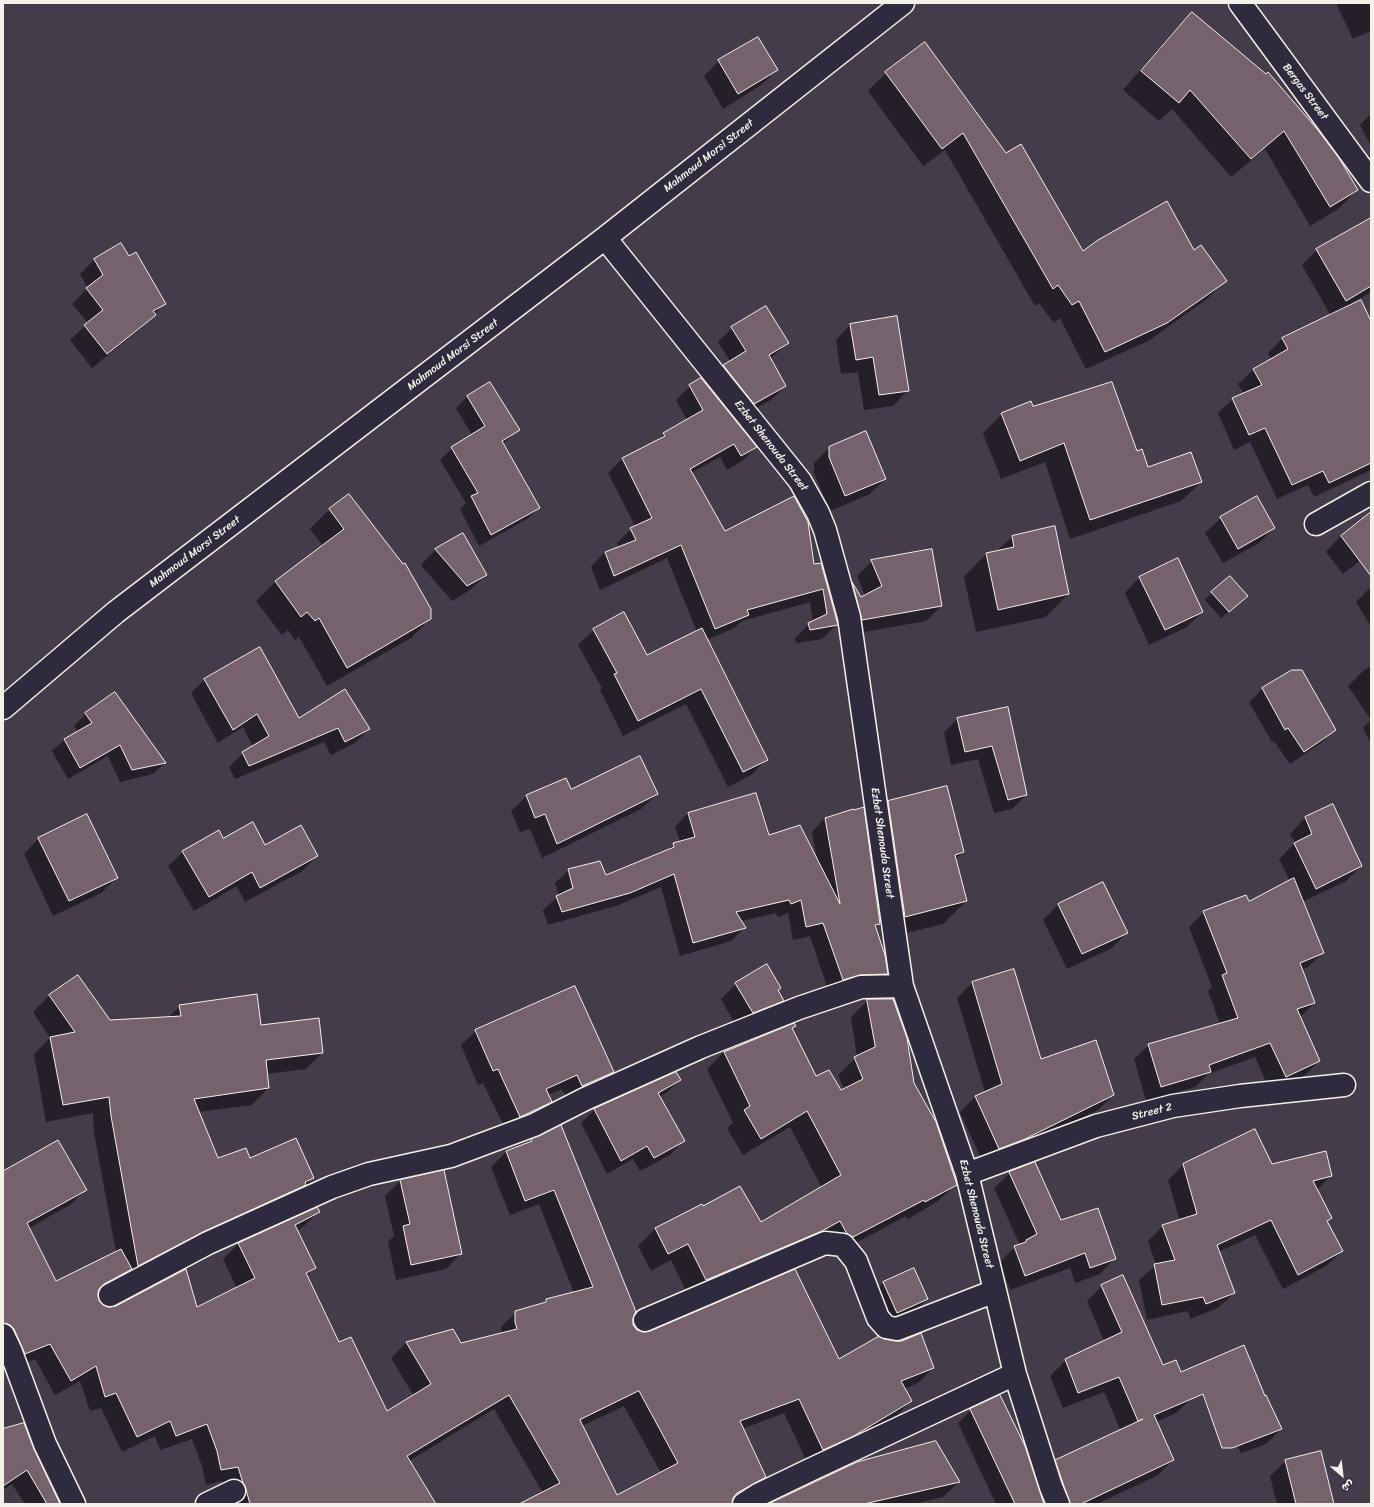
<!DOCTYPE html>
<meta charset="utf-8">
<style>
body{margin:0}
#map{position:relative;width:1374px;height:1507px;overflow:hidden;background:#443b4b;font-family:Sriracha,"Playpen Sans Arabic",sans-serif}
canvas{display:block}
.frame{position:absolute;inset:0;border:4px solid #f4f1e8;pointer-events:none}
.north{position:absolute;left:1322px;top:1455px;width:40px;height:40px;-webkit-text-stroke:3px #2f2a3d;paint-order:stroke;rotate:152deg;font-size:11px;font-weight:700;line-height:16px;text-align:center;color:#f4f1e8}
.north::after{content:'';display:block;margin:auto;width:14px;height:18px;background:#f4f1e8;clip-path:polygon(50% 0,100% 100%,50% 72%,0 100%)}
</style>
<div id="map">
<canvas width="1374" height="1507"></canvas>
<div class="frame"></div>
<div class="north">ش</div>
</div>
<script>
const ctx = document.querySelector('canvas').getContext('2d');
ctx.lineJoin = 'round';
function paint(path, color) { ctx.fillStyle = color; ctx.fill(path, 'evenodd'); }
function trace(path, color, width, dash) { ctx.strokeStyle = color; ctx.lineWidth = width; ctx.lineCap = dash ? 'butt' : 'round'; ctx.setLineDash(dash || []); ctx.stroke(path); }
function label(font, color, halo, rows, align = 'center') {
  ctx.font = font + ' Sriracha,sans-serif'; ctx.lineWidth = 3; ctx.setLineDash([]); ctx.textBaseline = 'middle'; ctx.strokeStyle = halo; ctx.fillStyle = color; for (const [text, x, y, turn = 0] of rows) {
    ctx.save(); ctx.translate(x, y); ctx.rotate((+turn || 0) * Math.PI / 180); ctx.textAlign = isNaN(turn) ? turn : align; if (halo) ctx.strokeText(text, 0, 0); ctx.fillText(text, 0, 0); ctx.restore();
  }
}
paint(new Path2D(`
 M1336,3H1371V31L1353,39Z
 M1192,13L1357,190L1338,209L1310,226L1265,149L1231,177L1172,109L1159,121L1123,90L1173,32Z
 M719,61L777,70L761,85L723,109L704,76Z
 M886,73L1006,154L1082,253L1194,251L1225,281L1207,299L1148,341L1086,369L1060,318L1054,323L1039,303L1035,306L945,150L923,166L868,91Z
 M1371,114V146L1360,125Z
 M1371,237V292L1344,308L1371,323V470L1314,497L1308,485L1277,499L1250,442L1234,450L1218,413L1233,399L1244,394L1238,384L1253,370L1271,359L1268,353L1282,339L1331,316L1302,265L1317,250Z
 M129,258L164,304L140,329L92,368L70,340L88,323L72,304L88,288L80,274L95,259Z
 M851,324L908,390L893,406L864,410L858,372L841,374L836,340Z
 M732,328L788,343L770,359L785,386L771,400L740,417L710,379L723,365L730,361L718,342Z
 M490,383L518,429L503,444L539,508L527,519L479,546L460,509L466,503L440,460L452,448L472,435L456,408L467,397Z
 M690,386L756,447L742,461L727,470L720,457L691,473L724,532L813,565L820,564L836,625L822,639L796,643L795,638L809,624L813,622L810,602L742,621L734,628L707,640L766,760L751,775L728,787L686,704L623,736L600,690L602,688L578,645L594,630L647,656L697,632L667,558L600,590L591,567L605,552L619,547L617,543L631,529L635,526L608,473L622,459L654,443L664,434L687,420L676,400Z
 M1032,407L1136,452L1147,468L1201,482L1181,501L1070,539L1045,462L1001,479L983,433L1002,414Z
 M829,448L885,479L870,494L830,511L814,473V463Z
 M349,495L430,619L411,638L327,686L299,637L295,640L288,630L282,635L256,601L275,582L323,546L310,529L329,510Z
 M1371,514V552L1343,574L1326,552L1341,536Z
 M1221,518L1274,528L1259,543L1223,563L1205,533Z
 M1054,527L1068,594L1046,617L976,632L964,577L986,554L997,551L1012,537Z
 M436,549L486,575L470,590L452,601L421,565Z
 M872,561L941,606L926,621L847,635L837,598L852,583L861,598L865,596L857,576Z
 M1140,577L1202,612L1187,627L1149,645L1125,593Z
 M1370,588H1371V627L1356,602Z
 M1212,592L1239,603L1221,618L1205,600Z
 M1371,666V744L1363,728L1371,720L1348,686L1362,672Z
 M1292,671L1335,729L1321,743L1290,764L1274,741L1272,742L1249,702L1262,689Z
 M205,679L299,719L369,729L355,743L331,755L324,742L235,779L229,767L243,753L253,747L243,727L218,743L191,693Z
 M114,693L165,763L153,774L120,782L108,756L68,779L52,751L64,740L78,732L74,726L86,714Z
 M1007,708L1026,795L1012,809L994,813L978,759L951,765L944,733L957,719Z
 M570,791L657,794L641,809L542,858L530,829L520,832L511,811L527,796Z
 M889,802L963,852L955,860L966,901L943,924L882,939L880,923L875,928L887,974L873,987L829,993L810,936L793,940L788,913L778,917L776,913L741,921L744,928L731,941L680,956L661,887L616,906L548,925L543,910L559,896L555,883L569,870L605,877L665,852L674,844L680,842L675,827L688,813L768,836L817,859L812,832L825,818L865,825Z
 M1332,805L1361,866L1346,881L1302,902L1323,952L1308,967L1301,970L1314,1003L1300,1017L1319,1061L1304,1076L1270,1091L1255,1057L1208,1074L1195,1087L1146,1101L1134,1059L1149,1045L1220,1024L1208,991L1212,987L1189,927L1204,912L1248,902L1290,881L1279,859L1295,843L1290,834L1305,818Z
 M39,838L116,878L101,893L53,916L24,854Z
 M223,839L265,846L317,856L302,871L245,902L237,886L194,911L168,866L183,852Z
 M1103,884L1127,932L1112,948L1067,969L1043,920L1058,905Z
 M78,976L109,1021L168,1018L180,1006L260,1026L322,1053L306,1069L266,1074L268,1088L252,1105L198,1112L218,1160L249,1159L313,1178L297,1195L97,1294L98,1301L102,1306L109,1308H196L237,1288L223,1259L238,1244L317,1209L318,1212L303,1227L297,1231L315,1268L306,1276L339,1344L387,1413L414,1396L391,1358L406,1343L452,1330L460,1344L501,1334V1327L516,1312L542,1305L546,1300L574,1293L539,1204L510,1215L491,1167L506,1152L529,1143L532,1140L632,1319L633,1326L637,1331L644,1333L839,1361L933,1368L918,1383L904,1389L911,1401L896,1416L835,1452L808,1464L784,1413L742,1429L765,1477L750,1492L735,1499L731,1502V1504H535L544,1495L494,1409L409,1461L434,1504H231L222,1481L206,1485L202,1466L192,1439L160,1450L155,1436L122,1452L101,1408L90,1411L80,1381L55,1395L35,1359L10,1369L3,1353V1173L85,1190L70,1205L29,1228L55,1282L116,1252L94,1133L93,1113L46,1122L34,1054L50,1038L33,1012L49,996ZM624,1406L661,1473L617,1496L582,1426Z
 M972,983L1040,1060L1113,1095L1098,1110L1008,1153L983,1163L960,1112L975,1097L985,1092L957,998Z
 M736,984L777,990L782,1000L767,1016L737,1028L721,999Z
 M868,1000L913,1083L956,1184L938,1201L908,1219L906,1216L835,1254L830,1251L689,1297L671,1260L651,1271L638,1246L655,1229L702,1206L760,1224L822,1188L790,1127L743,1155L727,1128L733,1123L707,1069L724,1052L794,1025L791,1029L815,1077L840,1091L844,1089L838,1075L857,1057L851,1017Z
 M476,1031L612,1072L598,1087L568,1100L562,1089L548,1095L551,1102L536,1116L506,1130L483,1083L478,1085L461,1045Z
 M680,1080L666,1093L659,1097L683,1141L670,1155L640,1171L633,1159L607,1174L581,1123L594,1110Z
 M1183,1165H1272L1331,1175L1317,1190L1331,1218L1327,1222L1342,1251L1326,1266L1283,1289L1255,1235L1218,1252L1234,1293L1218,1308L1190,1319L1188,1311L1147,1320L1139,1280L1156,1265L1148,1241L1163,1226L1180,1221L1168,1180Z
 M1010,1173L1061,1222L1115,1258L1100,1274L1075,1283L1070,1268L1010,1290L1000,1262L1015,1247L1020,1245L994,1188Z
 M400,1181L461,1253L446,1269L396,1280L388,1242L394,1236L385,1196Z
 M913,1269L927,1299L912,1314L882,1328L868,1298L883,1283Z
 M1102,1286L1163,1367L1192,1398L1176,1413L1156,1422L1173,1460L1158,1475L1097,1504H1051L1041,1476L1056,1461L1121,1431L1104,1392L1063,1408L1050,1376L1066,1360L1104,1341L1087,1301Z
 M971,1410L1043,1504H996L958,1423Z
 M1229,1422L1281,1429L1266,1444L1241,1453Z
 M3,1436L33,1450L59,1504H25L12,1484L3,1490Z
 M1286,1461L1333,1504H1277L1270,1476Z
 M959,1482L943,1497L913,1504H771Z`), '#0007');
const building = new Path2D(`
 M1192,12L1266,74L1268,72L1317,129L1339,158L1358,190L1330,207L1284,131L1251,159L1190,90L1179,103L1141,71Z
 M758,37L778,70L738,94L718,60Z
 M925,42L1006,153L1021,144L1083,251L1098,240L1167,201L1194,250L1201,245L1227,281L1167,323L1105,352L1079,301L1072,305L1058,285L1053,289L963,133L942,149L885,72Z
 M1371,218V286L1346,301L1316,249Z
 M121,243L129,256L136,252L166,304L153,311L156,315L107,354L84,325L103,310L86,288L103,275L94,259Z
 M1361,300L1371,321V463L1329,483L1323,471L1292,485L1265,428L1249,435L1232,398L1262,385L1253,369L1288,349L1282,338Z
 M766,306L789,343L769,355L786,386L754,404L723,365L746,351L731,327Z
 M897,316L909,391L879,395L873,357L856,360L850,324Z
 M701,378L757,447L741,456L734,444L690,469L725,531L794,496L808,522L814,564L821,563L838,625L810,630L808,623L827,614L823,589L747,610L749,615L715,629L681,545L614,576L605,552L636,540L630,528L652,518L622,458L665,436L663,433L703,410L689,385Z
 M490,382L520,430L502,441L540,508L491,535L471,496L478,493L451,447L485,426L467,396Z
 M1112,382L1137,451L1142,449L1148,467L1191,452L1202,482L1090,520L1064,443L1020,461L1001,413L1031,401L1033,406Z
 M866,431L886,479L845,496L829,457V447Z
 M349,494L403,564L405,563L431,609V619L347,668L319,618L315,621L307,612L301,617L275,581L344,529L329,509Z
 M1257,496L1275,528L1238,549L1220,517Z
 M1371,512V576L1341,536Z
 M1055,526L1069,594L998,610L986,553L1014,547L1012,536Z
 M463,533L487,575L467,586L435,549Z
 M932,549L942,606L862,620L852,582L861,597L882,586L871,560Z
 M1178,558L1203,612L1165,630L1139,577Z
 M1230,576L1248,596L1229,612L1211,592Z
 M624,612L647,655L702,628L768,760L743,772L701,689L638,721L614,674L617,673L593,629Z
 M260,647L299,718L345,689L370,729L345,742L338,728L249,766L242,752L269,736L257,714L233,730L204,679Z
 M1292,670H1302L1336,730L1304,752L1288,728L1285,730L1262,688Z
 M115,692L166,763L132,770L120,745L80,768L64,739L92,723L85,713Z
 M1008,707L1027,795L1008,800L992,746L965,752L957,718Z
 M640,756L658,794L557,844L545,814L535,818L526,795L566,778L571,789Z
 M947,786L964,852L955,855L967,901L905,917L888,801Z
 M756,793L769,835L800,825L840,904L825,818L853,809L854,810L864,807L880,924L875,925L885,955L888,974L860,975L843,980L823,923L806,927L801,900L791,904L789,900L736,912L746,928L693,943L674,874L630,893L562,912L556,896L573,888L568,869L600,861L606,875L674,847L673,843L695,837L688,813Z
 M1333,804L1362,866L1316,889L1294,843L1312,834L1305,817Z
 M87,814L118,878L69,901L38,838Z
 M253,822L265,845L301,825L318,856L260,888L252,872L209,897L182,851L219,830L223,838Z
 M1294,878L1324,953L1300,963L1315,1003L1297,1009L1320,1061L1286,1077L1270,1043L1209,1065L1211,1072L1161,1087L1148,1044L1238,1018L1222,975L1227,973L1203,911L1246,895L1249,901Z
 M1103,882L1128,933L1082,954L1058,904Z
 M767,964L781,988L778,990L784,1001L753,1013L735,983Z
 M1014,969L1041,1059L1096,1040L1114,1095L1025,1139L999,1149L975,1096L1002,1084L972,982Z
 M78,975L110,1020L181,1016L179,1005L257,994L261,1025L319,1018L323,1053L266,1060L269,1088L194,1099L218,1158L246,1148L250,1158L296,1138L314,1178L305,1182L306,1185L203,1232L138,1266L111,1116L109,1097L63,1105L50,1037L75,1032L49,995Z
 M575,986L614,1072L582,1086L577,1075L546,1089L552,1102L520,1117L498,1069L493,1071L475,1030Z
 M867,999H893L907,1038L914,1083L936,1122L957,1185L925,1202L924,1200L853,1237L847,1234L840,1221L822,1231L706,1280L688,1244L668,1254L655,1228L702,1204L703,1206L740,1186L761,1222L841,1175L807,1111L761,1139L744,1110L750,1106L724,1052L794,1023L796,1026L792,1028L816,1076L829,1070L841,1090L863,1079L854,1057L875,1047Z
 M676,1072L681,1080L658,1093L685,1141L654,1158L647,1146L621,1161L594,1109Z
 M561,1125L636,1312L633,1319V1325L637,1330L643,1332L650,1331L795,1269L839,1359L879,1336L884,1339L895,1341H902L921,1333L934,1368L901,1381L912,1401L852,1437L823,1450L799,1399L740,1421L766,1477L737,1493L733,1498L732,1504H519L560,1483L509,1395L407,1456L436,1504H250L245,1486L243,1483L238,1467L221,1470L217,1451L207,1424L176,1436L170,1421L137,1437L116,1393L105,1397L96,1366L71,1381L50,1344L25,1354L14,1329L10,1325L3,1323V1171L58,1140L87,1190L27,1223L56,1281L121,1249L132,1269L104,1284L99,1289L98,1294L99,1300L103,1305L109,1307L116,1306L186,1269L197,1307L255,1278L238,1243L317,1207L320,1212L295,1225L316,1268L306,1273L339,1342L351,1337L387,1411L431,1384L406,1342L453,1329L461,1343L517,1329L515,1322V1311L546,1302V1299L593,1287L554,1190L525,1201L506,1151L532,1141L531,1139ZM639,1391L678,1463L617,1495L580,1420Z
 M1255,1129L1272,1164L1326,1151L1332,1176L1313,1181L1332,1218L1327,1221L1343,1251L1298,1275L1271,1220L1217,1245L1235,1293L1206,1304L1203,1297L1162,1305L1154,1264L1175,1260L1162,1225L1197,1214L1183,1164Z
 M1035,1162L1061,1220L1098,1208L1116,1259L1090,1268L1085,1253L1025,1276L1014,1246L1026,1242V1240L1037,1234L1009,1172Z
 M444,1170L462,1254L411,1265L403,1226L410,1224L400,1180Z
 M914,1268L928,1299L897,1313L883,1282Z
 M1123,1275L1163,1365L1176,1360L1181,1372L1244,1345L1265,1396L1266,1395L1282,1429L1232,1448H1222L1203,1394L1154,1415L1174,1460L1081,1504H1070L1055,1460L1143,1419L1138,1421L1119,1377L1078,1393L1065,1359L1122,1332L1101,1285Z
 M1000,1395L1025,1446L1044,1504H1015L970,1409Z
 M24,1423L34,1449L60,1504H47L27,1470L3,1486V1429Z
 M936,1441L960,1482L864,1504H768L857,1462Z
 M1321,1451L1334,1504H1296L1285,1460Z`);
paint(building, '#76626c');
trace(building, '#f4f1e8', 1);
const street = new Path2D(`
 M1240,3L1371,181
 M605,238L800,481L818,513L825,530L849,617L902,986L967,1174L1015,1374L1051,1487L1058,1504
 M1316,524L1371,493
 M3,708L116,612L605,238L903,3
 M967,1174L1096,1126L1173,1106L1240,1096L1344,1085
 M110,1295L208,1243L332,1187L369,1174L451,1156L534,1125L585,1099L701,1047L799,1008L861,987L902,986
 M645,1320L825,1243L843,1245L856,1261L878,1318L886,1327L897,1329L995,1291
 M3,1335L11,1352L45,1444L74,1504
 M207,1504L234,1491
 M744,1504L758,1495L812,1469L1015,1374`);
trace(street, '#f4f1e8', 25);
trace(street, '#2f2a3d', 22);
label('11px', '#f4f1e8', '#2f2a3d', [
 ["Bergas Street",1305,92,53],
 ["Mahmoud Morsi Street",709,156,-38],
 ["Mahmoud Morsi Street",453,355,-37],
 ["Ezbet Shenouda Street",771,446,52],
 ["Mahmoud Morsi Street",195,552,-37],
 ["Ezbet Shenouda Street",882,843,82],
 ["Street 2",1152,1112,-14],
 ["Ezbet Shenouda Street",976,1214,76]
]);
</script>
